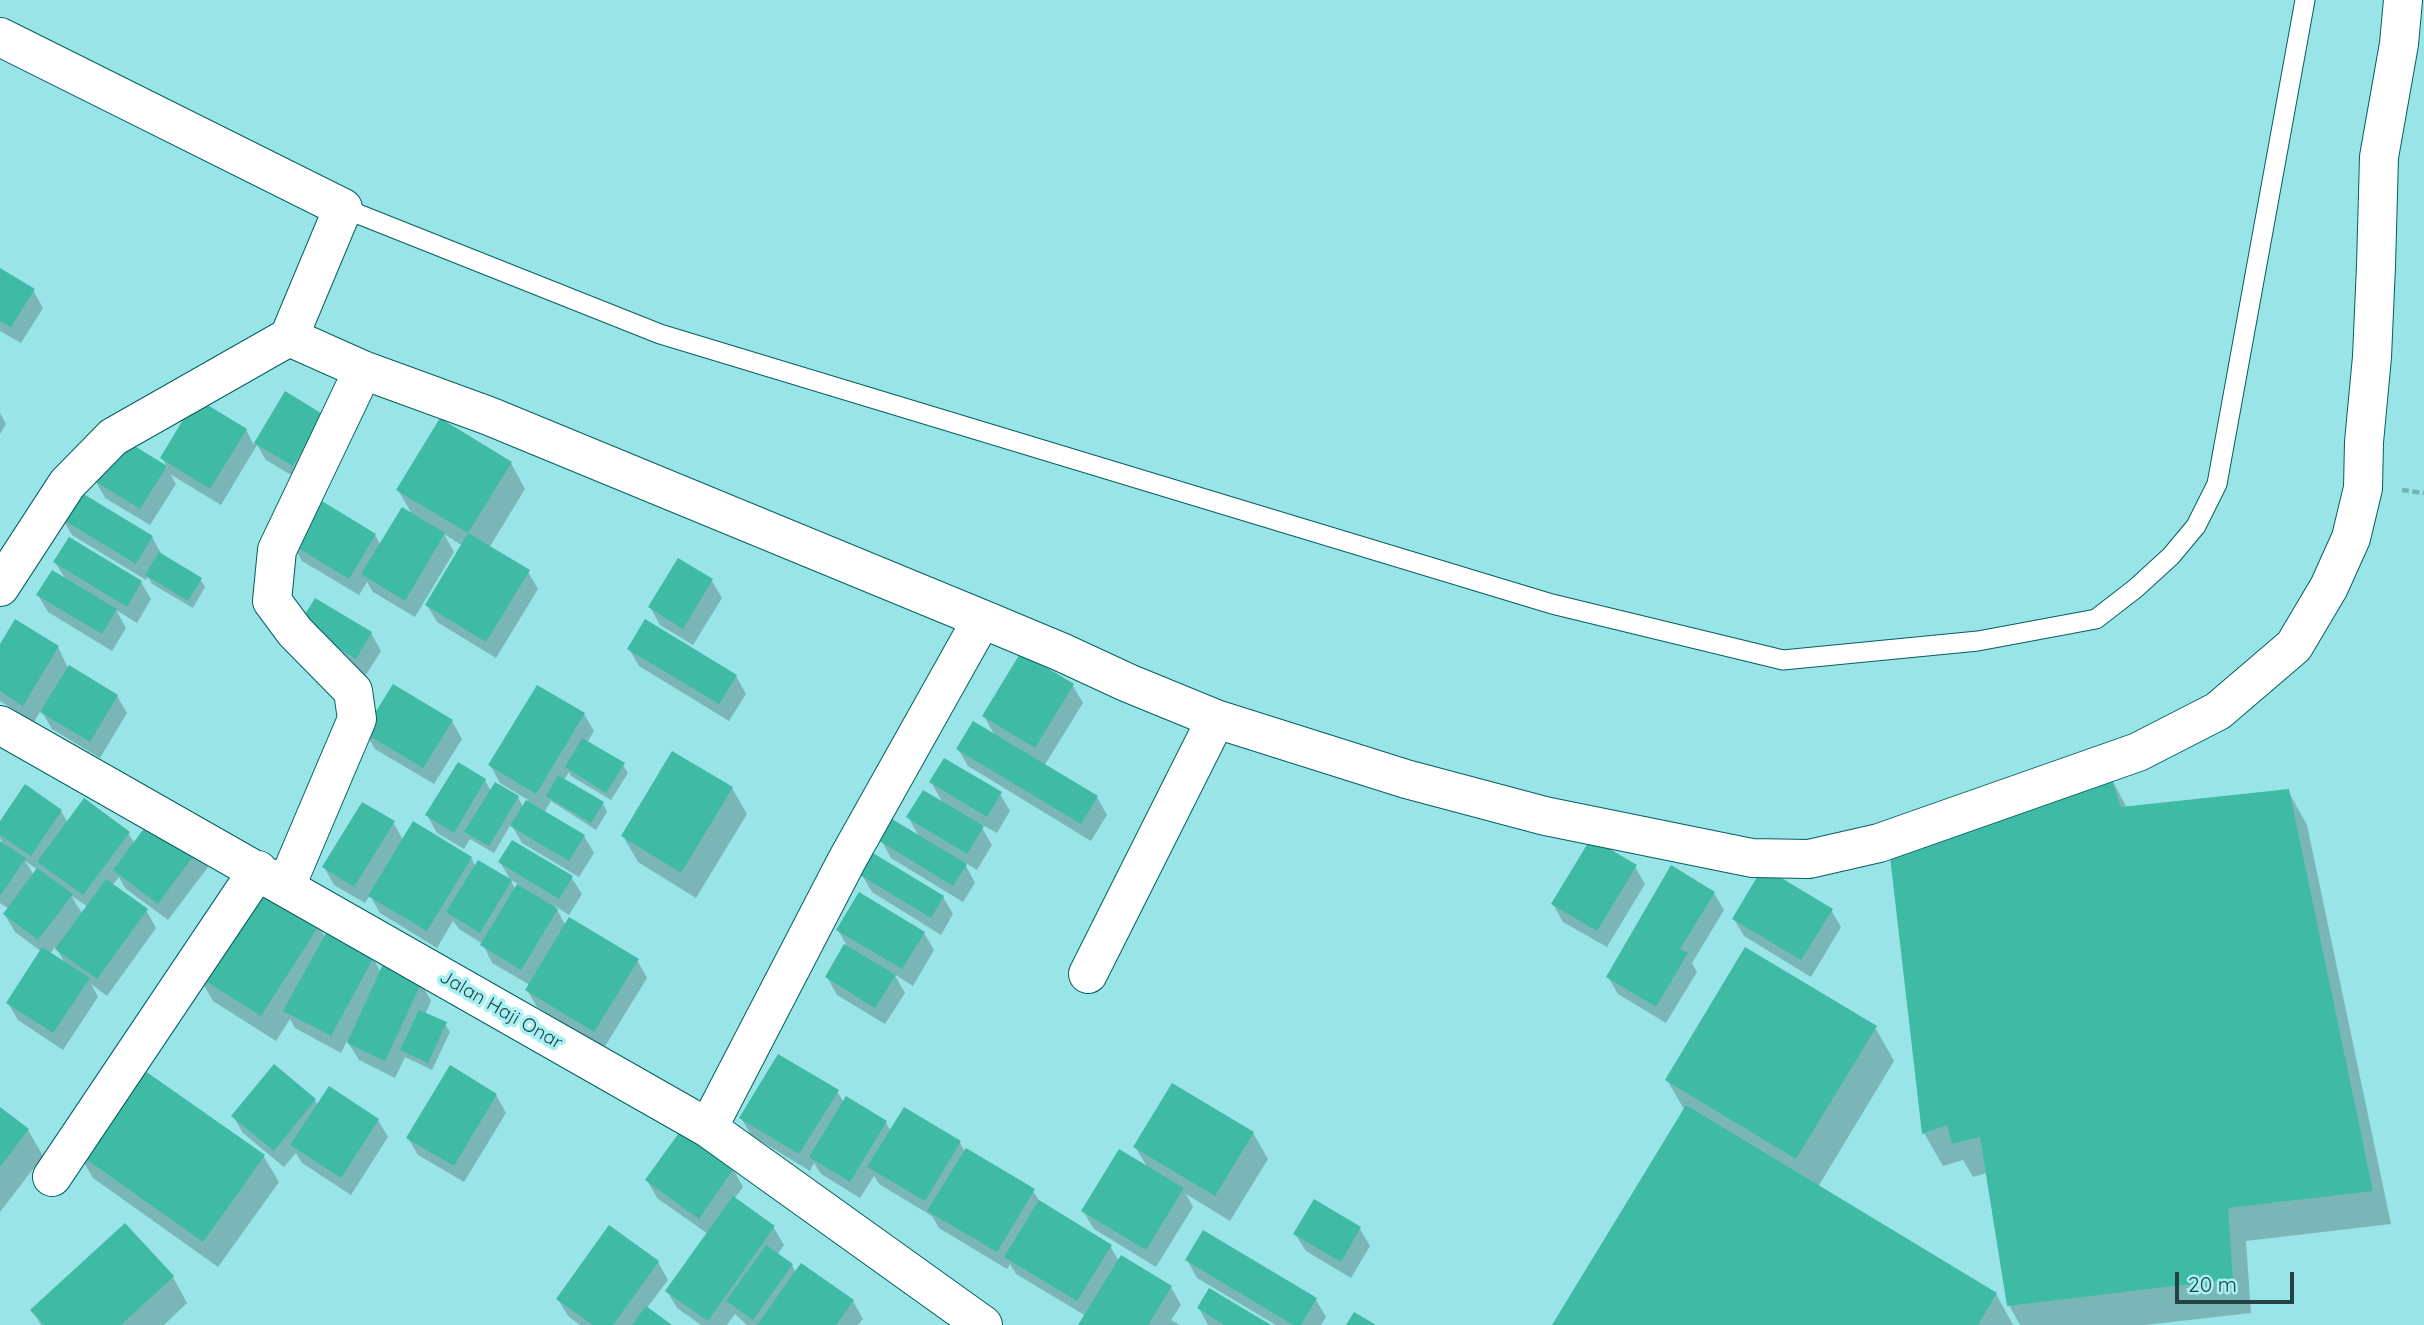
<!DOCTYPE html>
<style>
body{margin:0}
#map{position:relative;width:2424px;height:1325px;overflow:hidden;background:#99e4e6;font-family:Quicksand,sans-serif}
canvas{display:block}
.scale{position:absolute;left:2175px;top:1272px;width:119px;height:32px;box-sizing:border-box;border:4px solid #244344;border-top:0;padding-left:9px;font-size:21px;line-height:24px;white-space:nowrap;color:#244344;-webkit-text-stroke:5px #a6f1f4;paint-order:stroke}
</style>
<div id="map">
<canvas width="2424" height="1325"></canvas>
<div class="scale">20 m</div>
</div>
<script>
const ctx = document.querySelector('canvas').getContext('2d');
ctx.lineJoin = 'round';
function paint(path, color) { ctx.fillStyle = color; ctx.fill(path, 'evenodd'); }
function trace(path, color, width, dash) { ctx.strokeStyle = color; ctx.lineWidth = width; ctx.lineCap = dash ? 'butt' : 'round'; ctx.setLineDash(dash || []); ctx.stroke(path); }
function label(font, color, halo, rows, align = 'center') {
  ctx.font = font + ' Quicksand,sans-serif'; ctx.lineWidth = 7; ctx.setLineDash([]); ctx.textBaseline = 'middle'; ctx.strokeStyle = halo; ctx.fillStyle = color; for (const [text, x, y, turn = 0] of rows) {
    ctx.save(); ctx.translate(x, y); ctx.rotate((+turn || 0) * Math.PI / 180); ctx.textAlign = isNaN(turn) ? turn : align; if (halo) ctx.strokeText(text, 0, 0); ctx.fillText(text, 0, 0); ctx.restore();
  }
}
paint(new Path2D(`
 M0,270L33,290L43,308L21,343L0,331Z
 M285,394L322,416L303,482L266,460L257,445L221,505L170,474L176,484L150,525L105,498L95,480L120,439L168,468L162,458L246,430L254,445Z
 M0,413L6,424L0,434Z
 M511,463L525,489L489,548L528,572L538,589L496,658L437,622L427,605L463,546L444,534L454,552L415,617L373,592L367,582L359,595L302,561L292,543L375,535L381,546L413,516L398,490Z
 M62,518L152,537L162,555L200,579L205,587L193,608L152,584L148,577L146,580L72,535Z
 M55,562L141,582L151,599L137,623L116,610L126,628L112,651L48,612L38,595L66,580Z
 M712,581L722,598L693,645L660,625L650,607Z
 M371,633L381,651L366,675L311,642Z
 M58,647L67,666L117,696L127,713L100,758L52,729L41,710L34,722L0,701V648Z
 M629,649L736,676L746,694L729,721L639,666Z
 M1073,686L1083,703L1044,766L1097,797L1107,815L1091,841L968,766L958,749L995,736L984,716Z
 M584,714L594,731L587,743L623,765L628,773L611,800L571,776L569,772L564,780L603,803L607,812L596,830L551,801L544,813L584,836L594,853L579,877L522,843L511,824L494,853L470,839L464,849L437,833L427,815L485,780L491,791L518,797L523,807L528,800L500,783L490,765Z
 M452,721L462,739L434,784L375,749L365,732Z
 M2106,768L2127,808L2288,791L2307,825L2391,1224L2246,1241L2251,1313L2145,1325H2020L2009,1305L1987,1173L1973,1177L1963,1160L1943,1166L1924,1133Z
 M931,782L1000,794L1010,811L997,833L979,823L992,845L977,870L964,862L975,883L963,902L891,858L881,840L920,838L908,817L944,805Z
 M25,787L61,811L68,823L128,833L135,844L198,850L208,867L168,920L125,888L119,877L112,886L146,910L156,928L107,996L91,984L98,997L63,1050L18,1020L8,1003L42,952L15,932L5,915L9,909L0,903V843L5,847L0,838V824ZM25,861L38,870L34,875ZM72,896L88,907L83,914L76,904ZM55,947L59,953L66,965L50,954Z
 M732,788L747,814L696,898L638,862L623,836Z
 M393,822L403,840L471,858L476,867L511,881L516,890L519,885L510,879L500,862L571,877L582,894L569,915L555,906L566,926L637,960L647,978L604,1048L537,1007L527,990L530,985L492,963L483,944L459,929L453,921L437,948L380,913L370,895L365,903L334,885L324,867Z
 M1635,867L1645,884L1607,947L1563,922L1553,904Z
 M862,875L943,897L953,914L941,935L872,892Z
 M1714,893L1724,910L1692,963L1697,972L1666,1023L1618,994L1608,977Z
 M1831,910L1841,927L1811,977L1744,936L1734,919Z
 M319,926L325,937L373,958L381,973L421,983L431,1001L425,1015L445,1024L450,1032L432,1070L405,1057L395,1078L359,1060L347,1041L341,1053L295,1028L290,1019L276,1041L213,1001L198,975Z
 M838,930L924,933L934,950L913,986L894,974L905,993L885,1024L837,995L827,977L846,944Z
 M1875,1027L1894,1061L1818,1187L1996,1294L2013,1325H1554L1685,1111L1667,1080Z
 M274,1066L315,1100L318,1106L378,1120L388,1137L351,1195L302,1163L296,1153L284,1167L243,1133L233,1116Z
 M837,1091L844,1103L886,1123L891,1131L960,1143L965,1152L1033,1191L1041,1203L1110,1246L1119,1261L1171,1287L1181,1305L1171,1320L1180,1325H1080L1086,1316L1016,1274L1010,1264L1007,1269L939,1228L932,1216L879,1184L874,1176L860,1198L821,1174L814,1163L810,1171L751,1135L741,1118Z
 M496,1095L506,1113L464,1182L418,1155L408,1138Z
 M0,1109L28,1130L43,1156L0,1212Z
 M1253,1133L1268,1159L1230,1221L1186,1194L1193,1207L1156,1267L1094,1229L1083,1211L1148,1168L1135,1147Z
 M78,1152L264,1157L279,1182L218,1267L93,1178Z
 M733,1169L743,1187L734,1199L774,1228L784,1245L777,1255L792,1265L796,1273L853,1301L863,1319L858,1325H747L735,1314L727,1325H701L677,1308L667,1291L708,1234L657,1198L647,1180Z
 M1315,1201L1360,1229L1370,1246L1351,1278L1306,1251L1295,1234Z
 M1187,1260L1316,1300L1326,1317L1321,1325H1276L1197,1278Z
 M658,1262L668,1280L646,1309L669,1325H580L568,1316L558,1299Z
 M173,1277L187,1303L164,1325H41L32,1310Z
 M1199,1308L1267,1325H1208Z`), '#0003');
paint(new Path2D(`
 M0,268L35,289L11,327L0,321Z
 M285,391L324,415L293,466L254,443Z
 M196,398L247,429L210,489L160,458Z
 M440,418L512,462L468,533L530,570L486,642L425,605L468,533L396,490Z
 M120,437L167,466L140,509L93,480Z
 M77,490L153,536L136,564L60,518Z
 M317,498L376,534L349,579L290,543Z
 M402,507L445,533L405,601L361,574Z
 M69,537L142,581L127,607L53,562Z
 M159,552L202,578L188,601L145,575Z
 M678,558L713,579L683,629L648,607Z
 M52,570L117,609L102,634L36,595Z
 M315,598L372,632L356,659L299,624Z
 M15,619L59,646L23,706L0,691V644Z
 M645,619L737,675L719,704L627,649Z
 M1021,652L1074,684L1035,748L982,716Z
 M69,665L118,695L90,742L40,712Z
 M393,684L453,720L423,768L363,732Z
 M537,685L585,713L536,794L488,765Z
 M973,721L1098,796L1081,824L956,749Z
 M582,738L625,763L606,793L565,767Z
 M672,751L733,787L681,873L621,836Z
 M944,758L1002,792L987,817L929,782Z
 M458,762L486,779L454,833L425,815Z
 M2107,766L2121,807L2289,789L2373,1191L2228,1208L2233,1279L2007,1306L1980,1137L1952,1144L1947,1125L1922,1134L1889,848Z
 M558,775L604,802L591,823L546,796Z
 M495,782L519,796L489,846L464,832Z
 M25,784L62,810L31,856L0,835V821Z
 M923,790L984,826L967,854L906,817Z
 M84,798L130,832L83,895L37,862Z
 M526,800L585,835L569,861L510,826Z
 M362,802L395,821L354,887L322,867Z
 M154,815L199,848L158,904L113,870Z
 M892,819L967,864L953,886L878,840Z
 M413,821L472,857L427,931L368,896Z
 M1591,838L1637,865L1597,931L1551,904Z
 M512,840L573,876L559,899L498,862Z
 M0,841L26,858L0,896Z
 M873,853L944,896L931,918L860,875Z
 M478,860L512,880L480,933L446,912Z
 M1671,865L1715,892L1680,949L1688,953L1656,1007L1606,977Z
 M1763,867L1833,909L1801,960L1732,919Z
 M37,868L73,894L38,940L3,914Z
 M106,879L148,909L97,979L55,949Z
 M256,883L320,924L261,1016L196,975Z
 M517,884L558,909L521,970L480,945Z
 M859,892L925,932L902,969L836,930Z
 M569,917L639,959L594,1032L525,990Z
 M327,931L374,957L331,1036L283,1011Z
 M844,944L896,975L875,1008L825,977Z
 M42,947L90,978L53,1033L6,1003Z
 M1745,947L1877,1026L1796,1159L1665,1080Z
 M383,964L422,982L385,1061L347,1043Z
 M419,1010L447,1022L428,1063L400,1050Z
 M778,1054L839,1090L799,1154L739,1118Z
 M274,1064L316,1099L274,1151L231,1116Z
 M450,1065L497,1094L454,1166L406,1138Z
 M138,1066L265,1155L203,1242L76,1152Z
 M1172,1083L1254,1132L1215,1196L1133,1147Z
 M329,1086L379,1119L341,1178L290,1145Z
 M846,1096L887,1121L850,1182L809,1157Z
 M1686,1105L1997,1293L1978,1325H1552Z
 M0,1107L29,1129L0,1167Z
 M904,1107L961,1141L925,1201L867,1167Z
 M681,1130L734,1168L699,1219L645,1180Z
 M966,1148L1035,1189L997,1252L927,1211Z
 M1119,1149L1184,1188L1146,1250L1081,1211Z
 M733,1196L775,1226L708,1321L665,1291Z
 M1314,1199L1361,1227L1341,1262L1293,1234Z
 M1039,1200L1112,1245L1077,1301L1004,1257Z
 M125,1223L174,1276L121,1325H44L30,1310Z
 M609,1225L659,1261L613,1325H593L556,1299Z
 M1203,1230L1317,1298L1301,1325H1293L1185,1260Z
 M766,1245L793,1264L753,1320L726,1301Z
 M1121,1255L1172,1286L1148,1325H1078Z
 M801,1263L854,1300L836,1325H757Z
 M1209,1288L1271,1325H1224L1197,1308Z
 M646,1306L672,1325H632Z
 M1354,1312L1376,1325H1346Z`), '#3fbba5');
const service = new Path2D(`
 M343,208L660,334L1552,604L1783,660L1978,641L2096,619L2136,588L2171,556L2196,526L2217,484L2305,0`);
const minor = new Path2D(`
 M289,337L363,370L489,416L982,619L1061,652L1128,683L1216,719L1406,779L1545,816L1752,858L1809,859L1879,843L2138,752L2218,711L2294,646L2329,587L2351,538L2363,488L2364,442L2372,357L2376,266L2379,157L2399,44L2403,0
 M0,725L708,1128L983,1325
 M286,886L357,719L353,691L295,632L272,601L277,550L363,370
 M1088,974L1216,719
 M708,1128L847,860L982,619
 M52,1177L258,870`);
const tertiary = new Path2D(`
 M0,37L343,208L289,337L113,437L67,484L0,587`);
trace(service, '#035f62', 21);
trace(minor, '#035f62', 40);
trace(tertiary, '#035f62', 40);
trace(new Path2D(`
 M2402,490L2424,493`), '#74b2b3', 4.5, [7, 3.5]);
trace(service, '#fff', 19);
trace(minor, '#fff', 38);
trace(tertiary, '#fff', 38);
label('19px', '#244344', '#a6f1f4', [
 ["Jalan Haji Onar",501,1010,30]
]);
</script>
